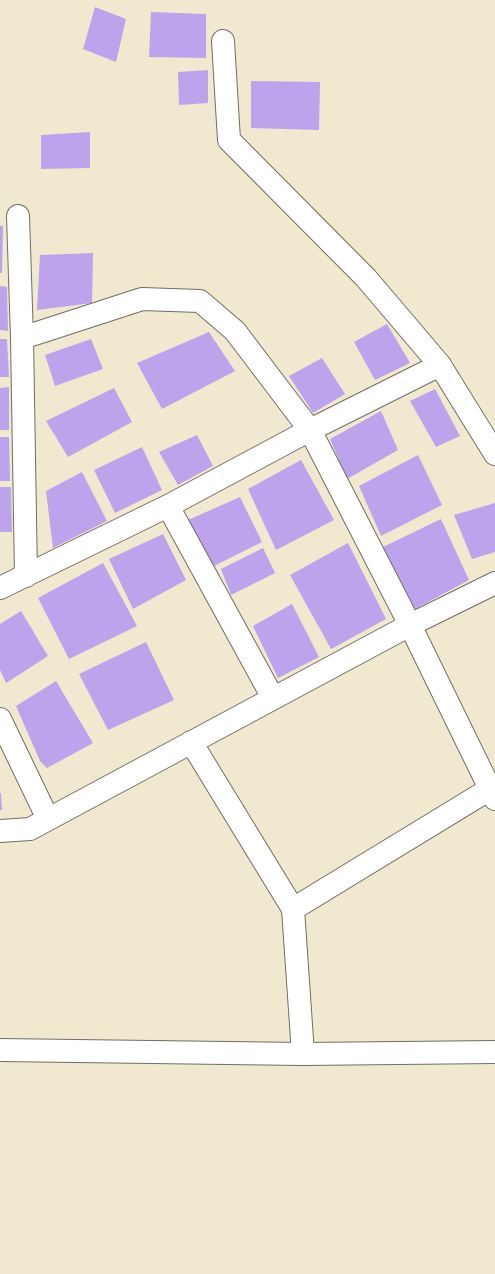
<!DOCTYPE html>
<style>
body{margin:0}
canvas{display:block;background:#f0e9d0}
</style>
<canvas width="495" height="1274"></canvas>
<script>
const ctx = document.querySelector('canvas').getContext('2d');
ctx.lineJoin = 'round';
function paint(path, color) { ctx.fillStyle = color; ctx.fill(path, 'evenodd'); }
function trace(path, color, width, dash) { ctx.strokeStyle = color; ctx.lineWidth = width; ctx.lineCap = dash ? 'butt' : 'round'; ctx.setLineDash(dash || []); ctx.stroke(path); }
paint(new Path2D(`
 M95,7L126,19L116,62L83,49Z
 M151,12L206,14V58L149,57Z
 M208,70V103L179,105L178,72Z
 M251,81L320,82L319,130L251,128Z
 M90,132V168L41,169V135Z
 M0,226H3L2,273H0Z
 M93,253L92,303L37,310L40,255Z
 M0,286L7,287L8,331L0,330Z
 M387,324L410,363L375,380L354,342Z
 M209,332L235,371L162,409L137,363Z
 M0,339H7L9,377H0Z
 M91,339L103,369L55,386L45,355Z
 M322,358L345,394L313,413L289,376Z
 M9,387V430H0V388Z
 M114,388L132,422L68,457L46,421Z
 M435,389L460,436L436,447L410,401Z
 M381,411L398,450L347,479L330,439Z
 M197,435L213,466L178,485L159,452Z
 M0,437H9L10,481H0Z
 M142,447L162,490L115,513L94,470Z
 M418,455L442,505L381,536L359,486Z
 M301,460L334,520L276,550L248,489Z
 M82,472L107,521L53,548L46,491Z
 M0,487H11L12,532H0Z
 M240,497L262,542L212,567L188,520Z
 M495,503V552L472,559L454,515Z
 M441,519L469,580L415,609L383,547Z
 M163,534L186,580L133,609L109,559Z
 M348,543L386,619L331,649L290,575Z
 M263,548L275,573L231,595L221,569Z
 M103,563L137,626L69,659L38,598Z
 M292,604L319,657L278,678L253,626Z
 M21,611L48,656L6,683L0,670V624Z
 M146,642L174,700L108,730L79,674Z
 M56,681L93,743L47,768L40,761L16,706Z
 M0,793H1L2,810H0Z`), '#bca3ec');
const minor = new Path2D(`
 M223,41L229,140L366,278L440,365L495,454
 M18,216L22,338L26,576
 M22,338L142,299L200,301L235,331L310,430L410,625L495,799
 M168,506L273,698
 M0,588L168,506L310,430L440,365
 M0,719L48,819
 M191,742L293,909L303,1054
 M0,831L30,829L410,625L495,583
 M293,909L490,789
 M0,1050L303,1054L495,1052`);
trace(minor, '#706e65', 24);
trace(minor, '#fff', 22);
</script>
